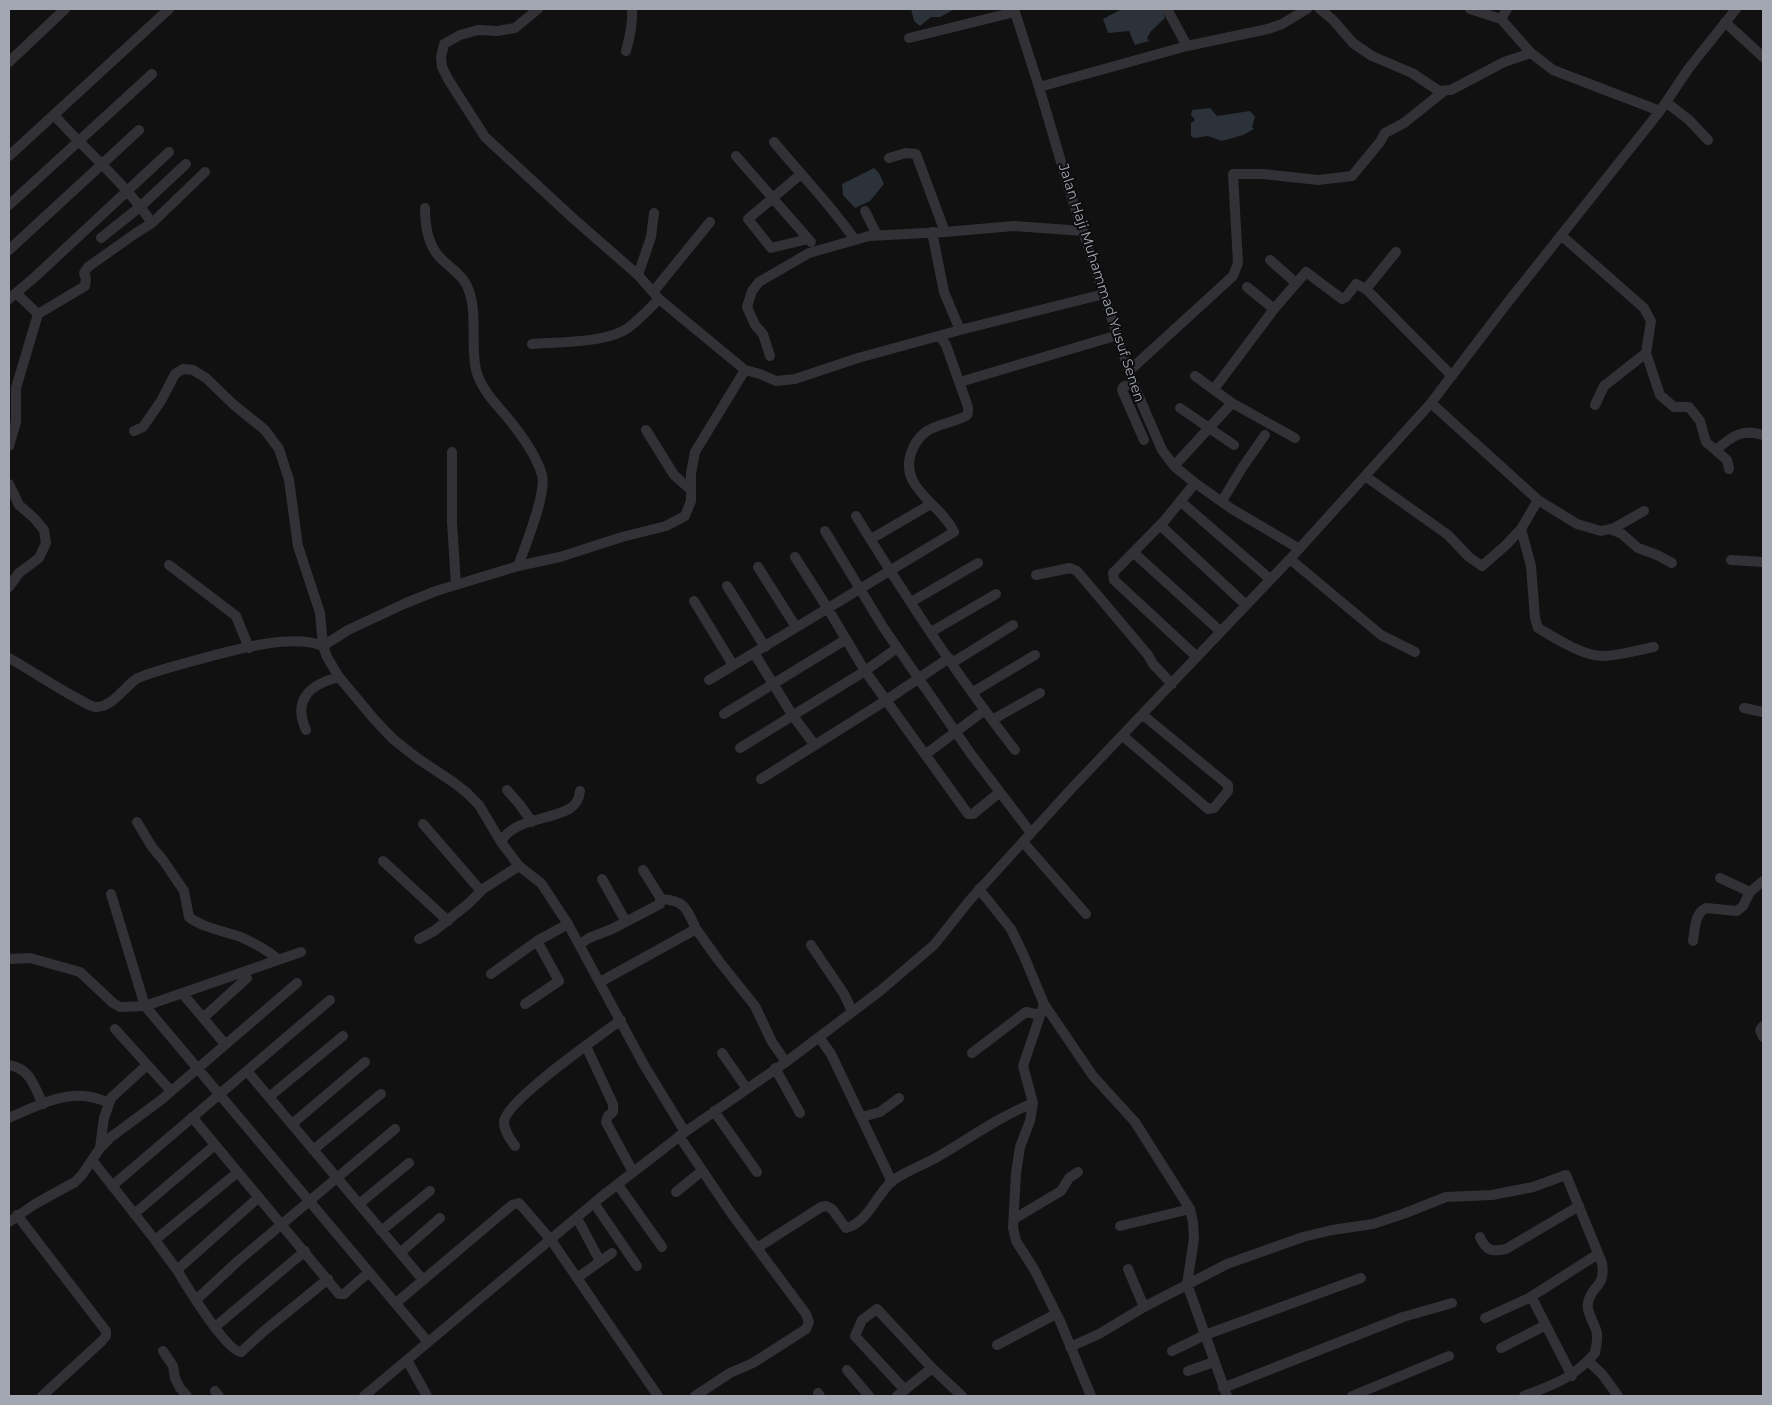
<!DOCTYPE html>
<style>
body{margin:0}
#map{position:relative;width:1772px;height:1405px;overflow:hidden;background:#111112;font-family:Montserrat,sans-serif}
canvas{display:block}
.frame{position:absolute;inset:0;border:10px solid #a3a7b1;pointer-events:none}
</style>
<div id="map">
<canvas width="1772" height="1405"></canvas>
<div class="frame"></div>
</div>
<script>
const ctx = document.querySelector('canvas').getContext('2d');
ctx.lineJoin = 'round';
function paint(path, color) { ctx.fillStyle = color; ctx.fill(path, 'evenodd'); }
function trace(path, color, width, dash) { ctx.strokeStyle = color; ctx.lineWidth = width; ctx.lineCap = dash ? 'butt' : 'round'; ctx.setLineDash(dash || []); ctx.stroke(path); }
function label(font, color, halo, rows, align = 'center') {
  ctx.font = font + ' Montserrat,sans-serif'; ctx.lineWidth = 4; ctx.setLineDash([]); ctx.textBaseline = 'middle'; ctx.strokeStyle = halo; ctx.fillStyle = color; for (const [text, x, y, turn = 0] of rows) {
    ctx.save(); ctx.translate(x, y); ctx.rotate((+turn || 0) * Math.PI / 180); ctx.textAlign = isNaN(turn) ? turn : align; if (halo) ctx.strokeText(text, 0, 0); ctx.fillText(text, 0, 0); ctx.restore();
  }
}
paint(new Path2D(`
 M911,9H955L940,17H931L920,26L914,21Z
 M1122,9H1162L1165,18L1151,31L1147,38L1149,41L1135,45L1129,31L1108,33L1103,19Z
 M1210,108L1217,116L1250,111L1255,117L1252,127L1254,129L1243,135L1222,141L1208,136L1194,138L1191,136V123L1195,120L1191,115L1192,110Z
 M874,168L879,173L884,184L870,201L855,208L843,195L842,184Z`), '#2b3239');
trace(new Path2D(`
 M538,9L515,28L497,31L478,30L460,35L444,44L441,57L442,67L448,79L485,137L575,220L638,275L659,299L745,370L760,374L776,381L795,379L858,358L960,330L1104,294
 M1014,9L1039,87L1069,189L1133,383L1162,450L1174,466L1195,483L1232,509L1298,548
 M1167,9L1187,46
 M1320,9L1333,20L1353,43L1372,56L1412,73L1439,91L1451,90L1504,62L1531,53
 M1470,9L1501,19L1531,53L1553,70L1660,111
 M1501,19L1507,9
 M1725,22L1763,57
 M909,38L1015,12
 M626,51C630,37 633,23 632,9
 M9,62L65,9
 M1039,87L1187,46L1268,29L1282,24L1307,9
 M1666,102L1689,120L1708,140
 M54,115C86,151 126,184 152,223
 M774,142C801,175 831,205 855,240
 M9,156L169,9
 M736,156L811,242
 M889,158L906,153L916,154L945,232
 M801,174L748,219L771,248L808,239
 M9,205L152,74
 M425,208C425,223 427,241 437,254C445,265 459,271 466,284C479,308 470,344 476,370C481,389 495,403 507,417C521,434 536,454 542,475C547,493 525,547 518,566
 M865,211L877,235
 M932,232L944,292L960,330
 M1562,236L1644,308L1651,321L1646,353L1660,395L1674,407H1689L1700,421L1706,442L1727,460L1729,469
 M101,238L141,206L186,164
 M9,250L139,130
 M1270,260L1296,283
 M638,275L651,237L654,213
 M1247,287L1274,309
 M1366,289L1396,252
 M653,292L710,222
 M16,293L36,276L169,152
 M9,299L16,293L38,314L16,388V422L9,446
 M38,314L85,286L86,279L84,273L88,267L136,233L152,223L205,172
 M532,344C558,342 607,343 628,328C639,320 649,309 659,299
 M770,356L763,334L755,325L747,307L752,291L759,282L809,253L869,236L945,232L1014,226L1083,231
 M1129,371L1233,276L1238,263L1233,174H1263L1318,180L1352,176L1380,142L1385,133L1404,123L1444,91
 M1195,376L1232,403L1295,438
 M960,382L1118,335
 M1133,383L1123,387L1122,390L1144,440
 M1214,389L1274,309L1306,272L1342,299L1346,297L1356,284L1366,289L1452,376
 M1431,403L1538,500L1577,524L1601,531L1614,528L1644,511
 M1595,405L1604,386L1646,353
 M1180,408L1234,445
 M646,430L674,475L691,490
 M134,431L143,427L161,401L175,374L183,369L193,370L206,378L234,405L265,430L279,449L289,480L298,546L320,613L323,646L348,630L406,603L436,591L518,566L560,557L622,537L666,526L685,516L691,501V473L695,452L745,370
 M1716,450C1731,437 1742,428 1763,435
 M452,452V522L456,585
 M1174,466L1232,403
 M1365,476L1448,535L1469,557L1482,566L1506,545L1521,529
 M1195,483L1165,520L1113,573L1114,580L1197,657
 M9,484L19,505L34,518L44,530L46,543L39,558L19,573L9,587
 M1538,500L1521,529L1531,566L1535,618L1538,628C1555,638 1583,656 1603,656C1619,656 1637,650 1654,647
 M1180,501L1270,579
 M1222,501L1242,468L1265,435
 M856,516C905,596 957,676 1015,750
 M1160,525L1246,605
 M1610,529L1622,534L1638,548L1657,555L1672,563
 M825,531L883,627L971,754L1031,833
 M871,539L931,504
 M1134,553L1220,631
 M795,557L828,609L865,671L968,814H973L1000,792
 M1290,559L1381,635L1415,652
 M1731,560L1763,562
 M169,565L236,616L249,648
 M758,567L796,627
 M1036,575L1070,568L1077,571L1148,655L1153,664L1172,684
 M727,586L765,647
 M694,601L733,665
 M911,602L978,563
 M931,632L996,594
 M754,653L793,716L814,744
 M9,658C32,671 54,686 78,699C83,701 89,706 95,707C113,708 125,685 138,678C154,671 172,667 189,662C225,653 288,632 323,646L327,657L339,677L374,719L393,739L417,758L453,782L467,793L479,805L501,842L519,866L541,883L568,924L644,1065L685,1132
 M952,663L1013,625
 M709,680L954,532C941,503 895,487 913,448C923,427 937,427 956,420C959,419 965,417 967,415C969,412 968,407 967,404L946,345L940,336
 M973,692L1035,655
 M1744,708L1763,712
 M724,714L845,640
 M992,720L1040,693
 M306,730C292,699 311,684 339,677
 M1123,736L1208,809L1214,808L1228,791V785L1143,715
 M740,748L865,671L897,648
 M926,754L985,710
 M761,779L885,701L949,658
 M507,790L520,805L532,822
 M137,822L152,847L163,860L184,891L189,917C203,928 224,931 241,937C254,943 267,950 278,959
 M423,824L481,891
 M501,842C513,819 547,821 569,809C576,805 579,800 580,791
 M1023,842L1086,914
 M383,861L448,921
 M1720,878L1750,892
 M602,879L626,922
 M979,889L1011,929L1024,956L1044,1004L1023,1066L1033,1103L1030,1121L1020,1147L1016,1173L1013,1228L1016,1241L1034,1269L1060,1321L1091,1396
 M111,894L145,1006L428,1342
 M661,899C685,900 687,909 696,929
 M419,939L434,931L468,904L483,889L519,866
 M1693,941C1695,930 1694,914 1706,908L1737,911L1743,906L1750,892L1763,881
 M579,945L589,938L612,929L660,904V897L643,870
 M811,945L844,994L852,1011
 M9,959L30,958L80,972L113,1003L120,1007L145,1006L301,952
 M491,974L537,941L568,924
 M600,982L696,929L719,961L755,1006L772,1042L786,1062
 M182,993L225,1044
 M525,1004L559,981L537,941
 M1044,1004L1093,1076L1135,1122L1190,1209L1193,1222L1194,1239L1187,1284L1227,1396
 M203,1018L247,978
 M1763,1026L1760,1030L1763,1037
 M115,1029L171,1091
 M819,1037L831,1054L892,1182
 M586,1046L613,1104V1112L608,1116L606,1122L633,1172
 M722,1053L747,1089
 M972,1053L1026,1012L1040,1015
 M9,1065C31,1069 33,1085 43,1104
 M775,1068L800,1113
 M247,1071L423,1280
 M269,1097L343,1036
 M714,1111L757,1172
 M192,1117L339,1294H344L369,1272
 M862,1117L880,1112L899,1098
 M9,1118C40,1104 75,1085 108,1103
 M292,1124L365,1062
 M679,1136L731,1213L806,1314L809,1322L806,1329L753,1363L730,1373L695,1396
 M515,1146C510,1139 504,1131 504,1122C505,1101 601,1035 621,1020
 M100,1148L104,1118L111,1098L147,1065
 M313,1150L381,1094
 M92,1160L155,1240L177,1270
 M618,1185L662,1247
 M112,1186L330,1000
 M676,1192L702,1171
 M259,1197L177,1270C186,1285 226,1351 241,1352L264,1331L328,1279
 M594,1203L637,1266
 M359,1204L409,1163
 M134,1214L215,1145
 M17,1215L106,1331V1336L102,1341L42,1396
 M577,1218L600,1261
 M1014,1219L1061,1191L1069,1178L1078,1172
 M9,1222L35,1204L75,1182L82,1175L100,1148L111,1137L161,1100L297,983
 M1120,1226L1190,1209
 M381,1231L430,1191
 M1480,1237C1486,1251 1492,1252 1506,1249L1579,1206
 M155,1240L238,1172
 M757,1248L821,1207L826,1206L832,1209L846,1228C867,1223 876,1196 891,1182C901,1173 926,1164 939,1156C970,1138 999,1117 1033,1103
 M400,1253L440,1218
 M1128,1269L1144,1307
 M577,1278L612,1253
 M1529,1298L1598,1254
 M196,1300L238,1261L395,1129
 M396,1303L512,1205L519,1203L551,1240L658,1396
 M1485,1318L1529,1298L1533,1300L1572,1376
 M215,1327L305,1251
 M997,1345L1056,1314
 M1070,1347L1099,1334L1144,1307L1227,1264L1303,1237L1332,1230L1373,1224L1403,1214L1446,1197L1492,1195L1533,1187L1566,1175L1602,1263C1606,1288 1591,1285 1588,1303C1586,1312 1595,1324 1597,1333C1598,1340 1596,1346 1595,1353C1572,1379 1555,1384 1524,1396
 M1501,1348L1546,1325
 M163,1351L173,1366L175,1378L180,1388L187,1396
 M1172,1351L1205,1335L1361,1278
 M407,1360L427,1396
 M1588,1361L1602,1374L1618,1396
 M847,1370L869,1396
 M1188,1371L1214,1362
 M1223,1388L1403,1317L1452,1303
 M905,1390L855,1336L862,1320L877,1309L932,1368
 M215,1391L219,1396
 M818,1393L820,1396
 M364,1396L601,1197L685,1132L786,1062L880,991L934,945L969,901L1073,787L1290,559L1431,403L1508,302L1660,111L1689,68L1736,9
 M897,1396L932,1368L962,1396
 M1352,1396L1449,1356`), '#323236', 10);
label('14px', '#a3a7b1', '#0c0c0d', [
 ["Jalan Haji Muhammad Yusuf Senen",1101,283,72]
]);
</script>
